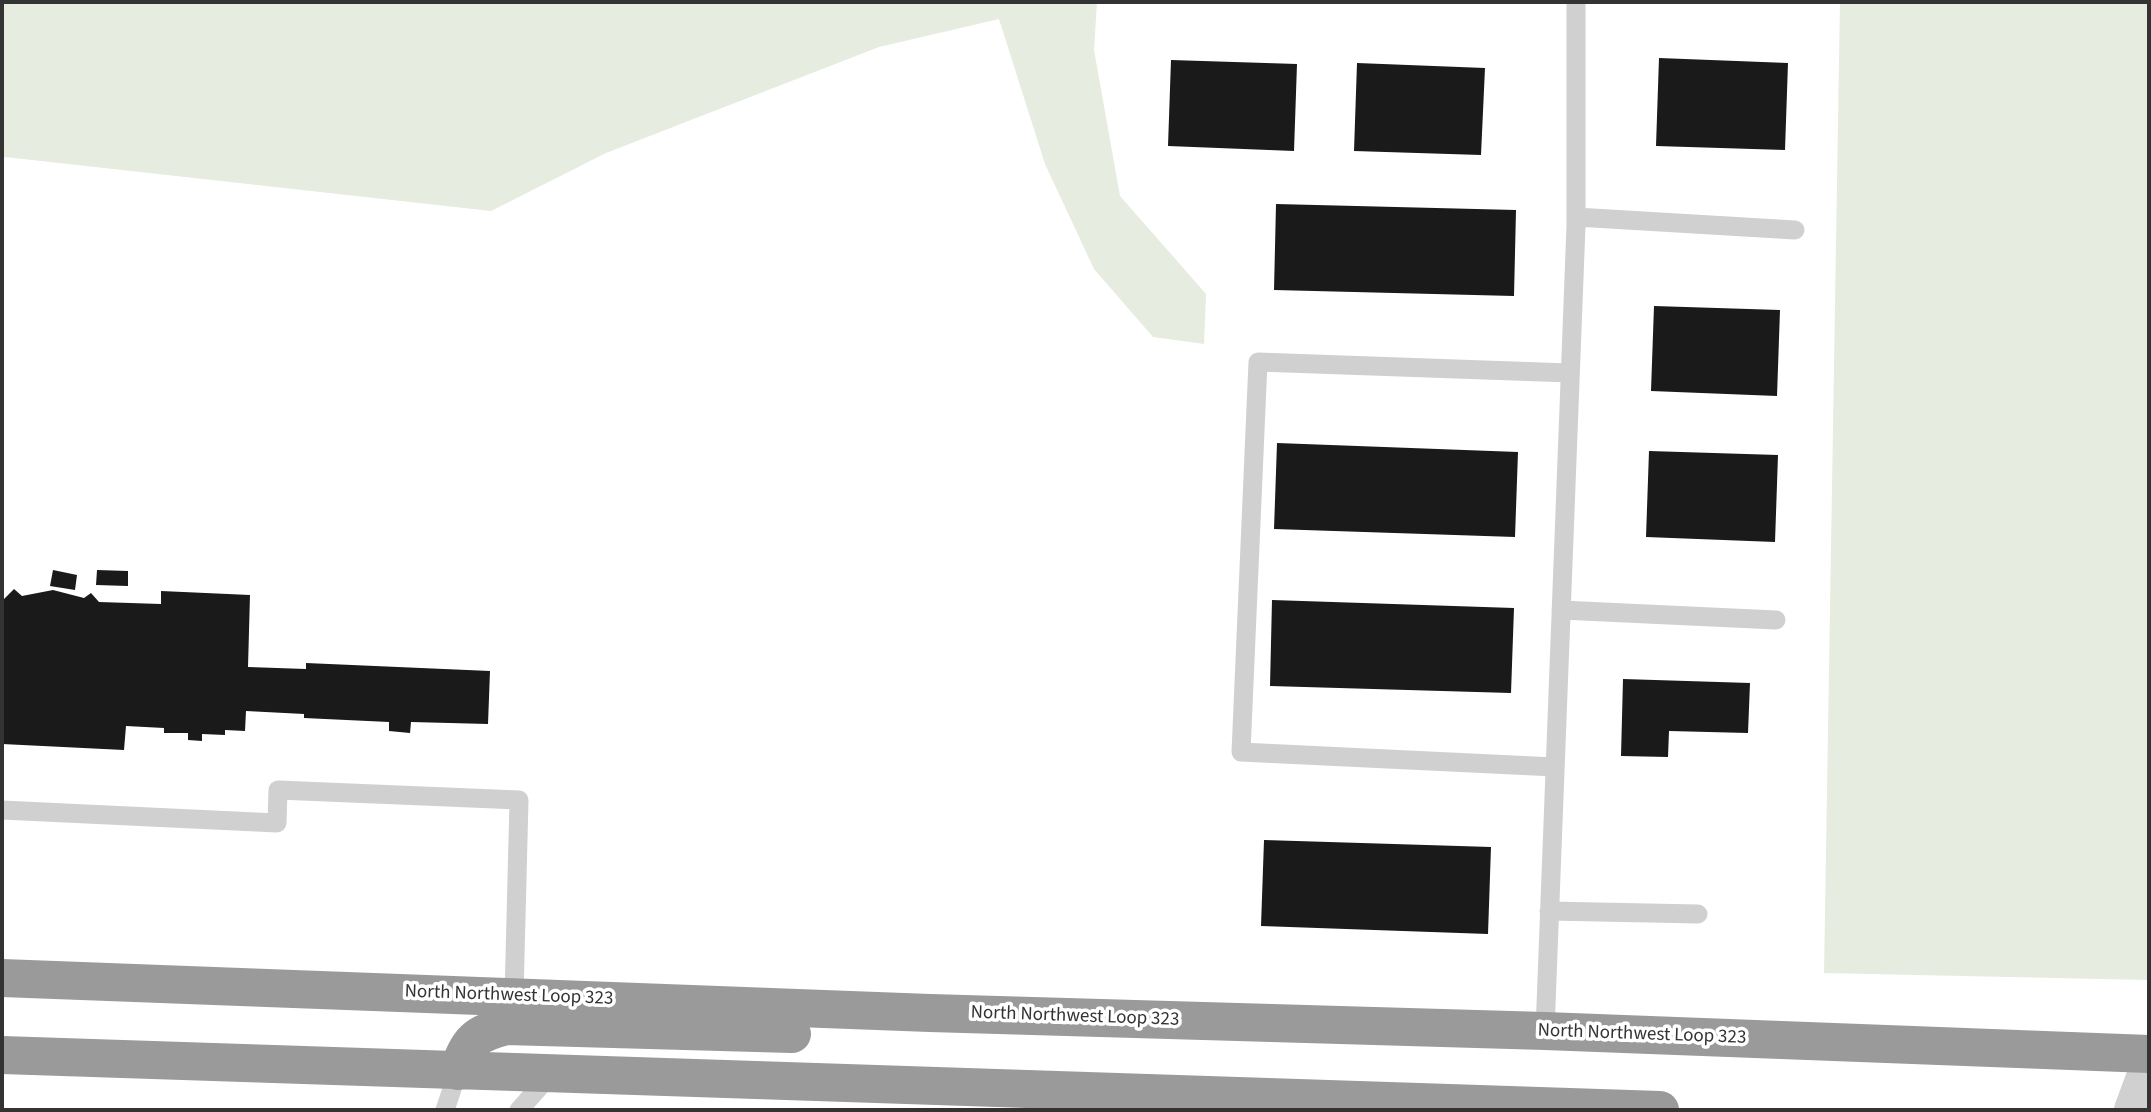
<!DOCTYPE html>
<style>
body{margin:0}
#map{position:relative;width:2151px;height:1112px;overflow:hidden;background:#fff;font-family:"Source Sans 3",sans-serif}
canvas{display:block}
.frame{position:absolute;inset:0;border:4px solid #333;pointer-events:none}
</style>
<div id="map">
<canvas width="2151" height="1112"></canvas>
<div class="frame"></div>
</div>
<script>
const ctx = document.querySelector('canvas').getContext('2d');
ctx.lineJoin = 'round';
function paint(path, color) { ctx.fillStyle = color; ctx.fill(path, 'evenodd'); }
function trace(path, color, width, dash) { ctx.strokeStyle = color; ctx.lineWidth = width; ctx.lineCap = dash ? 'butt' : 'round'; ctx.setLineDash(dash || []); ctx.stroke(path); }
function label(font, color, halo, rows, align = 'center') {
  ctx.font = font + ' "Source Sans 3",sans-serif'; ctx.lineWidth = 7; ctx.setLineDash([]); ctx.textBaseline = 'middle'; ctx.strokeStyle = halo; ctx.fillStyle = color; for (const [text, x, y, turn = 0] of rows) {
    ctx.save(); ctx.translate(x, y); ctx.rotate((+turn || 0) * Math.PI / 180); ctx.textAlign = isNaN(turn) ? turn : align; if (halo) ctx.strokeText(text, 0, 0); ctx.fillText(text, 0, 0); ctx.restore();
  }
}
paint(new Path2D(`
 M2,2H1097L1094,50L1120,196L1206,294L1204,344L1153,337L1094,269L1045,164L999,19L879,47L606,153L491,211L5,157L2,160Z
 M1840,2H2149V980L1824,973Z`), '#e6ecdf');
paint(new Path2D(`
 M1659,58L1788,63L1785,150L1656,146Z
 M1171,60L1297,64L1294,151L1168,146Z
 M1357,63L1485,68L1481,155L1354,151Z
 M1276,204L1516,210L1514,296L1274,290Z
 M1654,306L1780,310L1777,396L1651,391Z
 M1277,443L1518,452L1515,537L1274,529Z
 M1649,451L1778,455L1775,542L1646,537Z
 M53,570L77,575L75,590L50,586Z
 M97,570L128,571V586L96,585Z
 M14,589L22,596L53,590L84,598L91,593L99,602L161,604V591L250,595L248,667L306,669V663L490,671L488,724L411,722L410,733L389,731V722L304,718V714L246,711L245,731L225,730V735L202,734V741L188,740V733H164V728L126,726L124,750L2,744V601Z
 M1272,600L1514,608L1511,693L1270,686Z
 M1623,679L1750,683L1748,733L1669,731L1668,757L1621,756Z
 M1264,840L1491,847L1488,934L1261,926Z`), '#1a1a1a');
trace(new Path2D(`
 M1576,217L1795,230
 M1561,610L1776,620
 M1555,767L1241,752L1258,362L1570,373
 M2,810L277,823L278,790L519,800L514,996
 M1549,911L1698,914
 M1545,1031L1576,226V2
 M445,1110L458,1071
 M519,1110L551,1074`), '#d0d0d0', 19);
trace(new Path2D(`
 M2133,1110L2149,1067`), '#d0d0d0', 38);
trace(new Path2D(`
 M2,978L930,1013L1545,1031L2149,1054
 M2,1055L1660,1110
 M458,1071C469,1040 475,1034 506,1026L792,1034`), '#9a9a9a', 38);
label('19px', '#333', '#fff', [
 ["North Northwest Loop 323",509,996,2],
 ["North Northwest Loop 323",1075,1017,2],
 ["North Northwest Loop 323",1642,1035,2]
]);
</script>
